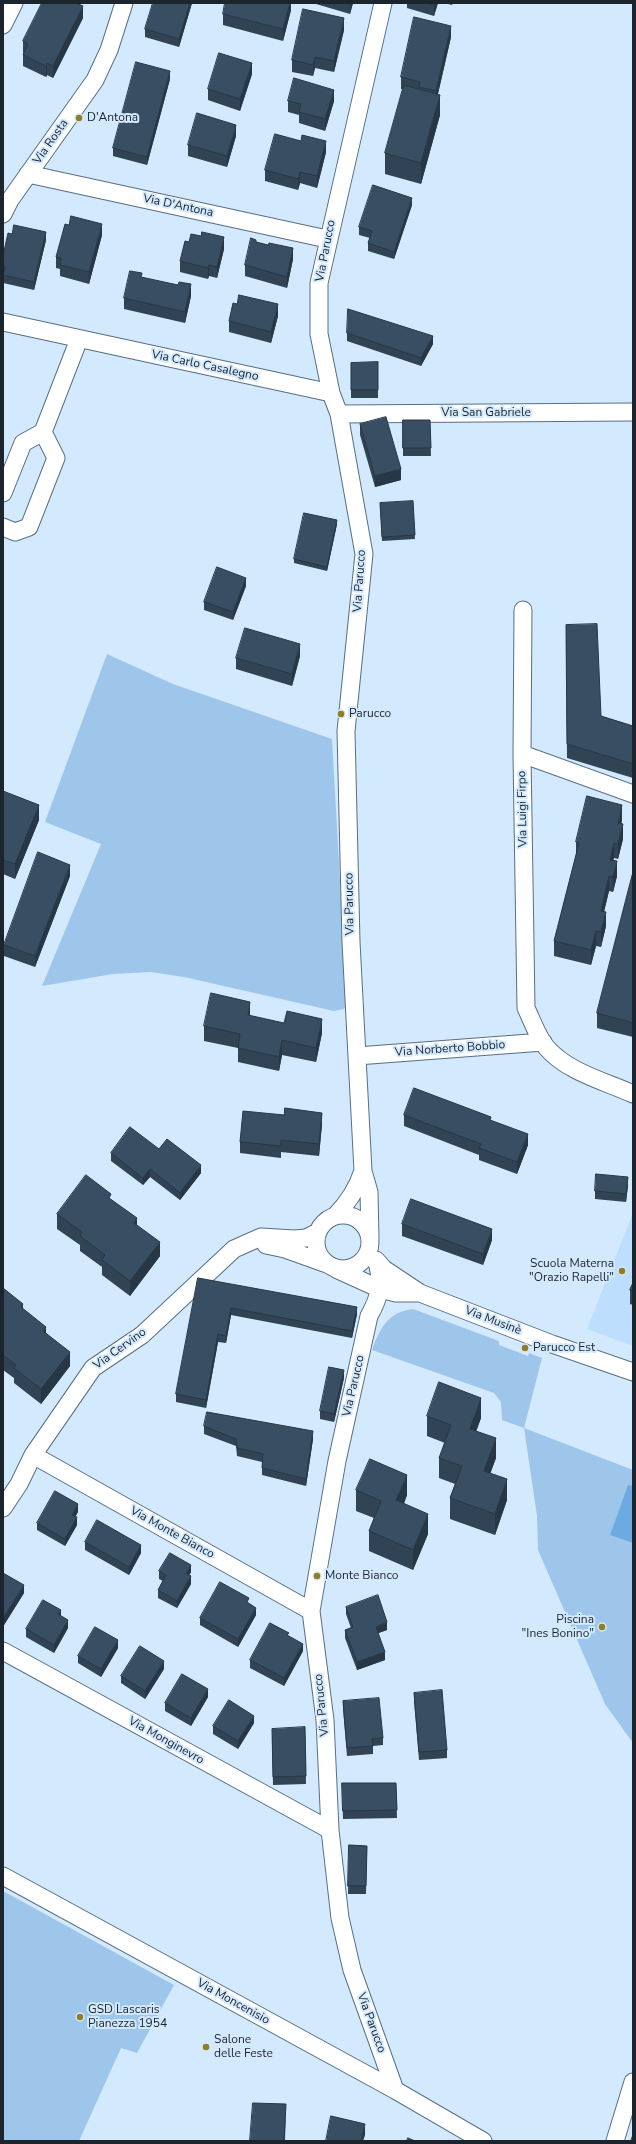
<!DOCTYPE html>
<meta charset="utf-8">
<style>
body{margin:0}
#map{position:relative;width:636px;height:2144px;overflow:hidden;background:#d3e9fd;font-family:"Nunito Sans",sans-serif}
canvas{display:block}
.frame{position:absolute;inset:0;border:4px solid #1c252e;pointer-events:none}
</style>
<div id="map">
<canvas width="636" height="2144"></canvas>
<div class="frame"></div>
</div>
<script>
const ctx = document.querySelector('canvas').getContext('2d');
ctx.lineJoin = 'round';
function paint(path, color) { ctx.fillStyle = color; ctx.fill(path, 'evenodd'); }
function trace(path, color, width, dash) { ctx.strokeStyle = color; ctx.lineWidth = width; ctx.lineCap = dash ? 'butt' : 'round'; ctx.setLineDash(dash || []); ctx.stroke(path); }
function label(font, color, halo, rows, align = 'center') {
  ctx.font = font + ' "Nunito Sans",sans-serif'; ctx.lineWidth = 4; ctx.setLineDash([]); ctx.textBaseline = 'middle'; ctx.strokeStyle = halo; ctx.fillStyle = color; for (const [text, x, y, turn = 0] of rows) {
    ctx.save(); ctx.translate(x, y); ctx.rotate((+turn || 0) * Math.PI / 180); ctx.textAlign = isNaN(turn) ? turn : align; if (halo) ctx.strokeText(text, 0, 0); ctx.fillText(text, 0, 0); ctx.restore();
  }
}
paint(new Path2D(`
 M633,1213V1346L587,1329Z`), '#bddefc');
paint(new Path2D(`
 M107,654L173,684L332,739L347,1004L344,1009L334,1011L184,977L151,972L113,974L42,986L101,844L45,822Z
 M413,1309L499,1341V1345L528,1356L529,1353L542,1358L524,1428L633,1470V1743L605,1704L538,1550L537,1516L524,1428L502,1420L501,1402L494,1393L372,1350C380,1328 388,1312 413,1309Z
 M3,1891L174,1985L137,2053L121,2048L79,2141H3Z`), '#9ec6eb');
paint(new Path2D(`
 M628,1485L633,1486V1543L610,1535Z`), '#6cabe2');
const minor = new Path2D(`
 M3,25L14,3
 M28,174L327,239
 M3,214L10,200L95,80L109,50L124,3
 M3,322L331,393
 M339,414L633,412
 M3,493L23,443L43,432L79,339
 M3,527L15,532L29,527L56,458L43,432
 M523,610L522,754L526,1008C532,1020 537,1036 546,1047C567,1072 604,1081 633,1094
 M522,754L633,794
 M357,1056L543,1042
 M316 1242a27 27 0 1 1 54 0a27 27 0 1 1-54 0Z
 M335,1216C349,1202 357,1189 363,1171
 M370,1239L369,1192L363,1171L351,942L346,731L364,554L339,414L331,393L319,334V283L383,3
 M266,1245L285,1249L327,1264
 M376,1260L384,1269L420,1293L552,1344L633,1372
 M377,1262C383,1284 380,1296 369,1316L337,1461L311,1611L325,1720L330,1830L340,1918L352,1970L395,2090
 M336,1269L380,1289L396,1293H420
 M33,1455L311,1611
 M3,1508L19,1484L33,1455L93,1368L142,1335L234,1249L261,1237L294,1239L306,1238L318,1232
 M3,1651L330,1830
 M3,1876L395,2090L483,2141
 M615,2141L633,2082`);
trace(minor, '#576f84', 19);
trace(minor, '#fff', 17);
paint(new Path2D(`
 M192,3L179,47L145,37V29Z
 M291,3V10L283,41L223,25V14Z
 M316,3H353L350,14L316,4Z
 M407,3H438L434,16L407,8Z
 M444,3H453L452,5Z
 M83,18L53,78L47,75L46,77L23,66V55L24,53H23V41Z
 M344,30L334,72L315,68L313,76L292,72V60Z
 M451,37L438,94L440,115L421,184L385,174V153L403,89H401V77Z
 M252,74L240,111L208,100V89Z
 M170,79L147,165L113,156V148Z
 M288,101H334L325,131L299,123V115L288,112Z
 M236,136L227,167L188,156V145Z
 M301,141L326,152L317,188L300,183L298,190L265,181V170Z
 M412,205L394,259L368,251V243L370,238L359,235V227Z
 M102,235L89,284L60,276V269L56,268V257Z
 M46,240L34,290L3,283V256Z
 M256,242L268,245L293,259L287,288L245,276V265Z
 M224,249L217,278L209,276L208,279L180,272V261Z
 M142,277L191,296L185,323L124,309V298Z
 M278,316L271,343L229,332V321Z
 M347,333L433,344L421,366L347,341Z
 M378,362V398H351V363Z
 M403,420H430L431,456H403Z
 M360,424L401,480L375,487L360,435Z
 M413,501L415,539L382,541L380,503Z
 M337,524L327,571L294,563V559Z
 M246,586L233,620L204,610V602Z
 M566,625L601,716L633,726V778L567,758Z
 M300,656L292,686L236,669V658Z
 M3,791L39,820L15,879L3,874Z
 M622,820L621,824L623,839L618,859L614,858L613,860L617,876L613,892L609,891L604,911L606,926L601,947L596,946L591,965L554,956V941L576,855V842Z
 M633,872V1037L597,1028V1013Z
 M70,876L35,967L4,956V945Z
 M250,1016L322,1033L316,1062L282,1055L279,1071L238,1062V1048L204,1041V1026Z
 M404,1115L491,1121L528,1145L517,1174L479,1160V1155L404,1126Z
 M322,1124L319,1156L281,1152V1158L240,1153V1142Z
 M159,1149L201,1173L180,1200L150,1177L143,1185L111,1161V1153Z
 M628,1185L626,1202L595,1199V1191Z
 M111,1200L137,1225L160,1256L130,1296L102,1275V1267L80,1251V1245L57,1229V1214Z
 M402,1224L492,1240L483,1265L402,1236Z
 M198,1278L357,1314L352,1338L231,1315L226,1343L218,1342L206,1408L176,1402V1394Z
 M633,1283V1305L630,1304V1290Z
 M3,1288L46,1333L70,1366L41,1404L14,1383V1378L3,1370Z
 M344,1378L334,1422L320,1419V1411Z
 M427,1416L481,1418L476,1431L496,1458L490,1473L507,1500L495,1535L450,1519V1498L455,1484L439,1478V1458L445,1443L427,1436Z
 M204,1426L313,1439L306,1486L262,1475V1462L237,1456L236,1446L204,1434Z
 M356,1490L407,1495L404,1504L428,1534L413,1570L369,1551V1531L374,1518L356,1511Z
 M78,1512L75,1517L77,1525L65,1546L37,1530V1523Z
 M85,1542L141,1553L129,1575L85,1550Z
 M159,1571L191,1572L189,1575L191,1584L177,1608L158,1598V1590L163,1581L159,1579Z
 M3,1573L24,1593L4,1625L3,1624Z
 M249,1604L256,1615L238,1647L200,1625V1618Z
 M346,1607L387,1630L378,1633L385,1660L357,1670L345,1638V1630L351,1628L346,1614Z
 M61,1616L68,1628L54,1653L26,1637V1629Z
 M289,1636L303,1651L284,1686L250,1668V1660Z
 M118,1648L101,1677L78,1663V1656Z
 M164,1669L145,1699L121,1683V1676Z
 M414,1693L447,1750V1758L419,1760L414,1701Z
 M208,1697L191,1726L165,1711V1703Z
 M343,1701L383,1738V1745L373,1746V1754L347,1756L343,1709Z
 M254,1723L238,1749L213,1734V1726Z
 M305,1727L306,1784L273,1785L272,1736Z
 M342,1783H396L397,1818L343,1819Z
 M349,1845L367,1846L366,1894H348Z`), '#304455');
paint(new Path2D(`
 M190,3H192L179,47V39Z
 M290,3H291V10L283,41V29Z
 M350,3H353L350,14Z
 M434,3H438L434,16Z
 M83,6V18L53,78V66Z
 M344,18V30L334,72V61Z
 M451,26V37L436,102V91Z
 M315,57V68L313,76V65Z
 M47,63V75L46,77V66Z
 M252,63V74L240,111V99Z
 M170,71V79L147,165V157Z
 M334,90V101L325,131V119Z
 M440,95V115L421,184V163Z
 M236,125V136L227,167V156Z
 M326,141V152L317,188V176Z
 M300,172V183L298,190V179Z
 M412,198V205L394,259V252Z
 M102,224V235L89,284V272Z
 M46,232V240L34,290V282Z
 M224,237V249L217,278V267Z
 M293,248V259L287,288V277Z
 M209,265V276L208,279V268Z
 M191,284V296L185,323V312Z
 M278,304V316L271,343V332Z
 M433,336V344L421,366V358Z
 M401,469V480L375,487V476Z
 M337,520V524L327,571V567Z
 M246,578V586L233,620V612Z
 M300,644V656L292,686V674Z
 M39,805V820L15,879V864Z
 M622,805V820L618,838V823Z
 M623,824V839L618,859V844Z
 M614,843V858L610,874V860Z
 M617,861V876L613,892V877Z
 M70,865V876L35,967V956Z
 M609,876V891L601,925V911Z
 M606,912V926L601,947V932Z
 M596,931V946L591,965V950Z
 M250,1002V1016L248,1015Z
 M322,1019V1033L316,1062V1048Z
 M282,1040V1055L279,1071V1057Z
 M322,1113V1124L319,1156V1144Z
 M528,1134V1145L517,1174V1162Z
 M201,1165V1173L180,1200V1193Z
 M150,1169V1177L143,1185V1178Z
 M628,1177V1185L626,1202V1194Z
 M137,1218V1233L134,1223Z
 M492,1229V1240L483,1265V1254Z
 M160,1242V1256L130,1296V1281Z
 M23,1304V1318L21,1307Z
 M357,1307V1314L352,1338V1331Z
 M231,1308V1315L226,1343V1336Z
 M46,1327V1341L43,1331Z
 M218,1334V1342L206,1408V1400Z
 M70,1352V1366L41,1404V1389Z
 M344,1370V1378L334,1422V1414Z
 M481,1398V1418L470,1449V1429Z
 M313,1431V1439L306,1486V1479Z
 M496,1438V1458L484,1491V1471Z
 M407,1475V1495L396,1521V1500Z
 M507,1479V1500L495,1535V1514Z
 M78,1504V1512L72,1522V1515Z
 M428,1514V1534L413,1570V1550Z
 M77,1517V1525L65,1546V1539Z
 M141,1545V1553L129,1575V1567Z
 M191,1565V1572L186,1581V1573Z
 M191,1576V1584L177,1608V1601Z
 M24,1585V1593L4,1625V1617Z
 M256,1608V1615L238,1647V1639Z
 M61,1610V1617L58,1614Z
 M68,1620V1628L54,1653V1645Z
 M387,1622V1630L376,1634V1627Z
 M118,1640V1648L101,1677V1669Z
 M303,1644V1651L284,1686V1678Z
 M385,1652V1660L357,1670V1662Z
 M164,1661V1669L145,1699V1691Z
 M208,1689V1697L191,1726V1718Z
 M254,1716V1723L238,1749V1741Z
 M286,2104L285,2141H284Z
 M365,2124V2135L363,2141H361Z`), '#273745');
const building = new Path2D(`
 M42,3H76L83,6L53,66L47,63L46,66L23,55L28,44L23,41Z
 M153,3H190L179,39L145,29Z
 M225,3H290L283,29L223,14Z
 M428,3H434V5Z
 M303,9L344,18L334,61L315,57L313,65L292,60Z
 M414,17L451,26L436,91L419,87L420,82L401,77Z
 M219,53L252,63L240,99L208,89Z
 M136,62L170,71L147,157L113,148Z
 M294,78L334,90L325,119L299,112L301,104L288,101Z
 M404,85L440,95L421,163L385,153Z
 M197,113L236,125L227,156L188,145Z
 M275,134L301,141L302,135L326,141L317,176L300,172L298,179L265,170Z
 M373,185L412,198L394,252L368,243L372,231L359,227Z
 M71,216L102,224L89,272L60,265L61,258L56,257L65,224L69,225Z
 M14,225L46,232L34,282L3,275L5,267H3V256L8,233L12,234Z
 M202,232L224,237L217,267L209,265L208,268L180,261L185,241L189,242L191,234L201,236Z
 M251,238L256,240V242L268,245L269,243L293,248L287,277L245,265Z
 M130,271L142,273L141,277L178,285L179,282L191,284L185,312L124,298Z
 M239,295L278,304L271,332L229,321L233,303L237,304Z
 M348,309L433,336L421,358L347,333Z
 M378,362V390H351V363Z
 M386,417L401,469L375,476L360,424Z
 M403,420H430L431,448H403Z
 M413,501L415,535L382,537L380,503Z
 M304,513L337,520L327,567L294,559Z
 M217,567L246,578L233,612L204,602Z
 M597,624L601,716L633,726V764L567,744L566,625Z
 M245,628L300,644L292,674L236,658Z
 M3,791L39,805L15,864L3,860Z
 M587,796L622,805L618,823L623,824L618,844L614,843L610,860L617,861L613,877L609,876L601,911L606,912L601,932L596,931L591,950L554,941L579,843L576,842Z
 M38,852L70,865L35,956L4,945Z
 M633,872V1023L597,1013Z
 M211,993L250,1002L248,1015L284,1023L287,1011L322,1019L316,1048L282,1040L279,1057L238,1048L240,1034L204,1026Z
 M414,1088L491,1117L490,1120L528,1134L517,1162L479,1148L481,1144L404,1115Z
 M285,1108L322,1113L319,1144L281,1140V1146L240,1142L243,1111L284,1115Z
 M130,1127L159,1149L167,1139L201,1165L180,1193L150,1169L143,1178L111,1153Z
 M596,1174L628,1177L626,1194L595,1191Z
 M86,1175L111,1194L109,1198L137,1218L134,1223L160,1242L130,1281L102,1260L105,1255L80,1236L82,1232L57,1214Z
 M411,1199L492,1229L483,1254L402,1224Z
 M198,1278L357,1307L352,1331L231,1308L226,1336L218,1334L206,1400L176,1394Z
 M633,1283V1291L630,1290Z
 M3,1288L23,1304L21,1307L46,1327L43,1331L70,1352L41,1389L14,1368L16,1365L3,1355Z
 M329,1367L344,1370L334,1414L320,1411Z
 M439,1382L481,1398L470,1429L496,1438L484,1471L507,1479L495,1514L450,1498L462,1466L439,1458L451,1425L427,1416Z
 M207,1412L313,1431L306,1479L262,1468L263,1454L237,1448L236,1439L204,1426Z
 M370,1459L407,1475L396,1500L428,1514L413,1550L369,1531L381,1501L356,1490Z
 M55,1491L78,1504L72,1515L77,1517L65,1539L37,1523Z
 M97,1520L141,1545L129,1567L85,1542Z
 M170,1553L191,1565L186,1573L191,1576L177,1601L158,1590L166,1575L159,1571Z
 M3,1573L24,1585L4,1617H3Z
 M220,1582L249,1598L247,1602L256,1608L238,1639L200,1618Z
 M378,1595L387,1622L376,1627L385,1652L357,1662L345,1630L353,1627L346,1607Z
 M43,1600L61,1610L58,1614L68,1620L54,1645L26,1629Z
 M270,1623L289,1633L287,1635L303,1644L284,1678L250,1660Z
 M95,1627L118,1640L101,1669L78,1656Z
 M140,1646L164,1661L145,1691L121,1676Z
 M182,1674L208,1689L191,1718L165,1703Z
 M442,1690L447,1750L419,1752L414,1693Z
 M379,1698L383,1738L372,1739L373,1746L347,1748L343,1701Z
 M229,1700L254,1716L238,1741L213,1726Z
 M305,1727L306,1776L273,1777L272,1729Z
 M342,1783H396L397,1810L343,1811Z
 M349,1845L367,1846L366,1886H348Z
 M253,2103L286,2104L284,2141H250Z
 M331,2116L365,2124L361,2141H326Z
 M633,2135V2141H631Z
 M408,2138L415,2141H407Z`);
paint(building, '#384f63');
trace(building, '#273745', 1);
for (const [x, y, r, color] of [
 [79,118,4,"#917d24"],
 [341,714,4,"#917d24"],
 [622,1271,4,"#917d24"],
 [525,1348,4,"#917d24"],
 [317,1576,4,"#917d24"],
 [602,1627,4,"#917d24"],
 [80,2017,4,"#917d24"],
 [206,2047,4,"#917d24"]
]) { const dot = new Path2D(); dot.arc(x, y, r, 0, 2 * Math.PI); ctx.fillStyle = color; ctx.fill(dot); trace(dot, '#d3e9fd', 1.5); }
label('12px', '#1c252e', '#d3e9fd', [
 ["D'Antona",87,118],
 ["Parucco",349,714],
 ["Scuola Materna",614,1264,"right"],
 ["\"Orazio Rapelli\"",614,1278,"right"],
 ["Parucco Est",533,1348],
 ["Monte Bianco",325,1576],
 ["Piscina",594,1620,"right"],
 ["\"Ines Bonino\"",594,1634,"right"],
 ["GSD Lascaris",88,2010],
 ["Pianezza 1954",88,2024],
 ["Salone",214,2040],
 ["delle Feste",214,2054]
], 'left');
label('12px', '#1c252e', '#d3e9fd', [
 ["Via Rosta",51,142,-55],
 ["Via D'Antona",178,206,12],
 ["Via Parucco",326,251,-79],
 ["Via Carlo Casalegno",205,366,12],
 ["Via San Gabriele",486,413],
 ["Via Parucco",360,581,-86],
 ["Via Luigi Firpo",523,809,-91],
 ["Via Parucco",350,904,-91],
 ["Via Norberto Bobbio",450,1049,-4],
 ["Via Musinè",493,1321,21],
 ["Via Cervino",120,1349,-36],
 ["Via Parucco",354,1386,-77],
 ["Via Monte Bianco",172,1533,29],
 ["Via Parucco",322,1705,-96],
 ["Via Monginevro",166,1741,29],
 ["Via Moncenisio",233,2002,29],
 ["Via Parucco",371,2023,70]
]);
</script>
